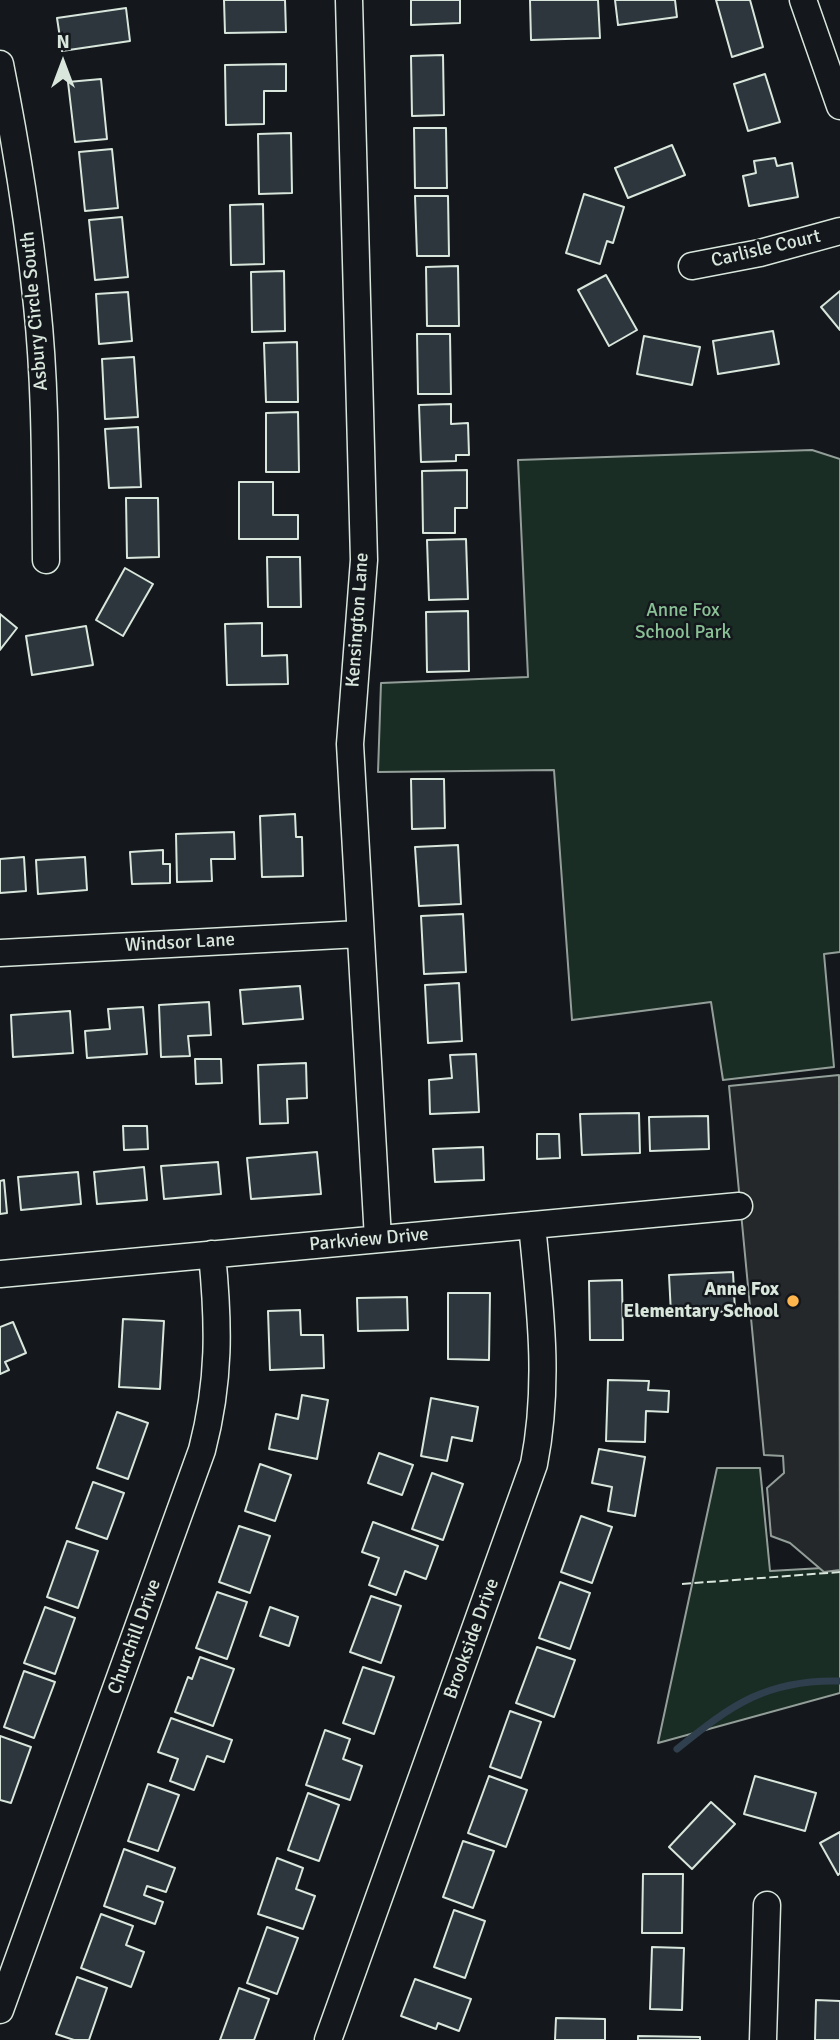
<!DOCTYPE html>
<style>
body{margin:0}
#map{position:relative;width:840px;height:2040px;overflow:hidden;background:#14181c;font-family:Signika,sans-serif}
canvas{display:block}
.north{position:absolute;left:28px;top:28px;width:70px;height:70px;-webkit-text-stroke:5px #14181c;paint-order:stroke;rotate:0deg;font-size:19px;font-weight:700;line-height:28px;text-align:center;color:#d8e6dc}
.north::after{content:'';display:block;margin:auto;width:24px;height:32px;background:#d8e6dc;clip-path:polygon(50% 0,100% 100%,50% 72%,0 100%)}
</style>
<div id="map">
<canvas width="840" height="2040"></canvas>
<div class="north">N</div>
</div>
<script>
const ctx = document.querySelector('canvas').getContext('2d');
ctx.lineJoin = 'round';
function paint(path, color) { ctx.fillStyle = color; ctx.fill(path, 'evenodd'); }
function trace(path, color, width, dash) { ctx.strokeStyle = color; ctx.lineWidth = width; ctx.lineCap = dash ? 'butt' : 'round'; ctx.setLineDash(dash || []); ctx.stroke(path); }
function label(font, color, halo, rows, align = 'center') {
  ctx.font = font + ' Signika,sans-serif'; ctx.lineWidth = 5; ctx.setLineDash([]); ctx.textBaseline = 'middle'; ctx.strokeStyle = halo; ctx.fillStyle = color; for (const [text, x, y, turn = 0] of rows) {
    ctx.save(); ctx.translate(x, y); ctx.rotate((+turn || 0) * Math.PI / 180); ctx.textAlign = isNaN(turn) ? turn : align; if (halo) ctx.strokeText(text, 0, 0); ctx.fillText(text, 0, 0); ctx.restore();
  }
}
const green = new Path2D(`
 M812,450L840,459V952L824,954L834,1067L723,1080L711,1002L572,1020L554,770L378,772L381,683L528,677L518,460Z
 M717,1468H760L770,1571L840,1567V1693L658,1743Z`);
paint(green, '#1a2d24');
trace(green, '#939e99', 2);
const parking = new Path2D(`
 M839,1075L840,1570L824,1572L790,1543L771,1536L767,1488L784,1473L783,1456L764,1455L729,1086Z`);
paint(parking, '#24282b');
trace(parking, '#939e99', 2);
trace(new Path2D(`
 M677,1749C731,1705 767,1679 840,1681`), '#2f3f4d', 7);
const building = new Path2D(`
 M224,0H285L286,32L225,33Z
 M411,0H460V23L411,25Z
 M530,0H598L600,38L531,40Z
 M615,0H675L677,17L618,25Z
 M716,0H750L763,47L732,57Z
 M126,8L130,41L62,51L57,18Z
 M443,55L444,115L412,116L411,56Z
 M286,64V91H264V124L226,125L225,65Z
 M765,74L780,122L748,131L734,84Z
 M101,79L107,139L75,142L68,82Z
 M414,128H446L447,188H415Z
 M291,133L292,193L259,194L258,134Z
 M672,145L685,175L628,198L615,168Z
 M112,149L118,208L85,211L79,152Z
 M775,158L777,166L792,163L798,197L749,206L743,176L756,173L754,161Z
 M584,194L624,207L613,243L607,241L600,264L566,253Z
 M415,196H448L449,256H417Z
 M263,204L264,264L231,265L230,205Z
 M122,217L128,277L95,280L89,220Z
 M458,266L459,326H427L426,267Z
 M284,271L285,331L252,332L251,272Z
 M606,275L637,330L609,346L578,290Z
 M840,291V330L821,307Z
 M128,292L132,341L99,344L96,294Z
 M773,331L779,364L718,374L713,341Z
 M417,334H450L451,394H418Z
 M644,336L700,347L692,385L637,374Z
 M297,342L298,402H266L264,343Z
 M134,357L138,417L105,419L102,359Z
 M451,404V424L468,423L469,455H456V461L421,462L419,405Z
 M298,412L299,472H266V413Z
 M138,427L141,487L109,488L105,429Z
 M467,470V508H455V533H423L422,471Z
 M239,482H273V515H298V539H239Z
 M126,498H158L159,557L127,558Z
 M466,539L468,599L429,600L427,540Z
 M267,557H300L301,607H268Z
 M125,568L153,584L123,636L96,620Z
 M468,611L469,671L427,672L426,612Z
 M0,614L17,628L0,650Z
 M262,623V656L287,655L288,684L227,685L225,624Z
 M86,626L93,665L32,675L26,636Z
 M411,779H444L445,828L412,829Z
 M295,814L296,837H302L303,876L262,877L260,816Z
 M234,832L235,859H211L212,881L177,882L176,834Z
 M458,845L461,904L419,906L415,847Z
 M163,850V864H170V883L132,884L130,852Z
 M24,857L26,891L0,893V859Z
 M85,857L87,890L38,894L36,860Z
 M463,914L466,972L424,974L421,916Z
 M459,983L462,1041L428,1043L425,985Z
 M300,986L303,1019L243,1024L240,990Z
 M209,1002L211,1035L188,1036L190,1056L161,1057L159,1005Z
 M143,1007L147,1054L87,1058L85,1031L110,1029L108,1009Z
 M70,1011L73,1053L13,1057L11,1015Z
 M476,1054L479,1112L430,1114L429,1080L452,1078L450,1055Z
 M195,1059H221L222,1083L196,1084Z
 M306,1063L307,1098L287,1099L288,1123L260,1124L258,1065Z
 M639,1113L640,1153L582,1155L580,1114Z
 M708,1116L709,1149L650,1151L649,1117Z
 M123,1126H147L148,1149L124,1150Z
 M537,1134H559L560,1158L537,1159Z
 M483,1147L484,1180L435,1182L433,1149Z
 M317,1152L321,1194L251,1199L247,1158Z
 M218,1162L221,1194L164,1199L161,1166Z
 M144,1167L147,1200L97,1204L94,1172Z
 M78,1172L81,1204L21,1210L18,1177Z
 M4,1180L7,1213L0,1214V1181Z
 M733,1272L735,1311L671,1314L669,1275Z
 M622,1280L623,1340H590L589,1281Z
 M448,1293H490L489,1360L448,1359Z
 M407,1297L408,1330L358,1331L357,1298Z
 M300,1310L301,1335H323L324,1368L270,1370L268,1311Z
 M123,1319L164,1321L160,1389L119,1387Z
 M13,1322L26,1353L5,1362L9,1370L0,1374V1327Z
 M608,1380L649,1381L648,1390L669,1391L668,1412L646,1411L645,1442L606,1441Z
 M302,1395L328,1400L317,1459L269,1449L276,1414L298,1419Z
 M431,1398L478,1407L472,1441L452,1437L447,1461L421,1456Z
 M117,1412L148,1423L128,1479L97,1468Z
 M599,1449L645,1457L635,1516L608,1511L612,1487L592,1483Z
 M379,1453L413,1465L402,1495L368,1483Z
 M260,1464L291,1475L275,1521L245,1511Z
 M432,1473L463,1484L443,1540L412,1529Z
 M93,1482L124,1493L107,1539L76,1528Z
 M581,1516L612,1527L592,1583L561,1572Z
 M373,1522L438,1546L426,1579L405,1571L396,1595L369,1585L379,1558L362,1552Z
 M239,1526L270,1536L250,1593L219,1582Z
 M67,1541L98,1551L78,1608L47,1597Z
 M560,1582L590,1593L570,1649L539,1638Z
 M217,1592L247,1602L227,1659L196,1648Z
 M371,1596L401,1606L381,1663L350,1652Z
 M45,1607L75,1618L55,1674L24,1663Z
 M270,1607L298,1617L289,1646L260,1636Z
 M537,1647L575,1660L554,1717L516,1703Z
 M200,1657L234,1669L213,1726L175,1712L188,1677L192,1679Z
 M363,1667L394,1677L374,1734L343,1723Z
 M24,1671L55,1682L34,1738L4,1727Z
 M510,1711L541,1722L521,1778L490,1767Z
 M171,1718L232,1740L224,1762L207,1756L194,1790L170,1781L178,1759L158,1752Z
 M325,1730L350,1739L343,1759L362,1766L350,1800L306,1785Z
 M0,1736L31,1747L11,1803L0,1800Z
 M489,1776L527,1790L506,1847L468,1833Z
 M755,1776L816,1793L805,1831L744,1814Z
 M148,1784L179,1795L158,1851L128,1841Z
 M308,1793L339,1805L319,1861L288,1850Z
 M711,1802L735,1824L692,1869L669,1847Z
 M840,1832V1873L838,1875L820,1843Z
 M463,1841L494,1851L473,1908L443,1897Z
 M124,1849L175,1868L166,1892L147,1886L144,1895L163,1902L155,1924L104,1906Z
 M277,1858L303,1868L296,1889L315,1896L303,1929L258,1914Z
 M643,1874H683L682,1933H642Z
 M454,1910L485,1921L465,1978L434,1967Z
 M101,1914L133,1926L126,1945L144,1952L131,1987L81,1968Z
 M267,1927L298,1938L277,1994L247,1983Z
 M652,1947L684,1948L682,2010L650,2009Z
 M77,1977L107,1988L89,2040H74L56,2034Z
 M415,1979L471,1999L459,2031L438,2023L436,2029L401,2016Z
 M239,1988L269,1999L254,2040H220Z
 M816,2000L840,2001V2040H815Z
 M556,2018L605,2019V2040H555Z
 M638,2036L700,2037V2040H638Z`);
paint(building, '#2c363c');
trace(building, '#d8e6dc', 2);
const minor = new Path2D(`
 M349,0L364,560L350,744L378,1239
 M803,0L840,106
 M0,64C16,144 29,224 37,305C46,390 45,475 46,560
 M692,266L760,253L840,231
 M0,953L359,934
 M0,1274L739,1206
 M0,2010L202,1450C220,1381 219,1325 212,1254
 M328,2040L534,1464C550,1383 540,1306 532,1225
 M763,2040L767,1905`);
trace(minor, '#d8e6dc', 29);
trace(minor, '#14181c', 26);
trace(new Path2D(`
 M682,1584L840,1572`), '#d8e6dc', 2, [9, 3.5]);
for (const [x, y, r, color] of [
 [793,1301,7,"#ffb74d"]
]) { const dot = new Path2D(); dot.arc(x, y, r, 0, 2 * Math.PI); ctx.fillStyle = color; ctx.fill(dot); trace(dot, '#14181c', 2.5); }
label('19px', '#d8e6dc', '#14181c', [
 ["Carlisle Court",766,249,-13],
 ["Asbury Circle South",35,311,-95],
 ["Kensington Lane",358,620,-86],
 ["Windsor Lane",180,943,-3],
 ["Parkview Drive",369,1240,-5],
 ["Churchill Drive",135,1637,-70],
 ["Brookside Drive",472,1639,-70]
]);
label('19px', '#8ac095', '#14181c', [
 ["Anne Fox",683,611],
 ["School Park",683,633]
]);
label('bold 19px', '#d8e6dc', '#14181c', [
 ["Anne Fox",779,1290],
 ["Elementary School",779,1312]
], 'right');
</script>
